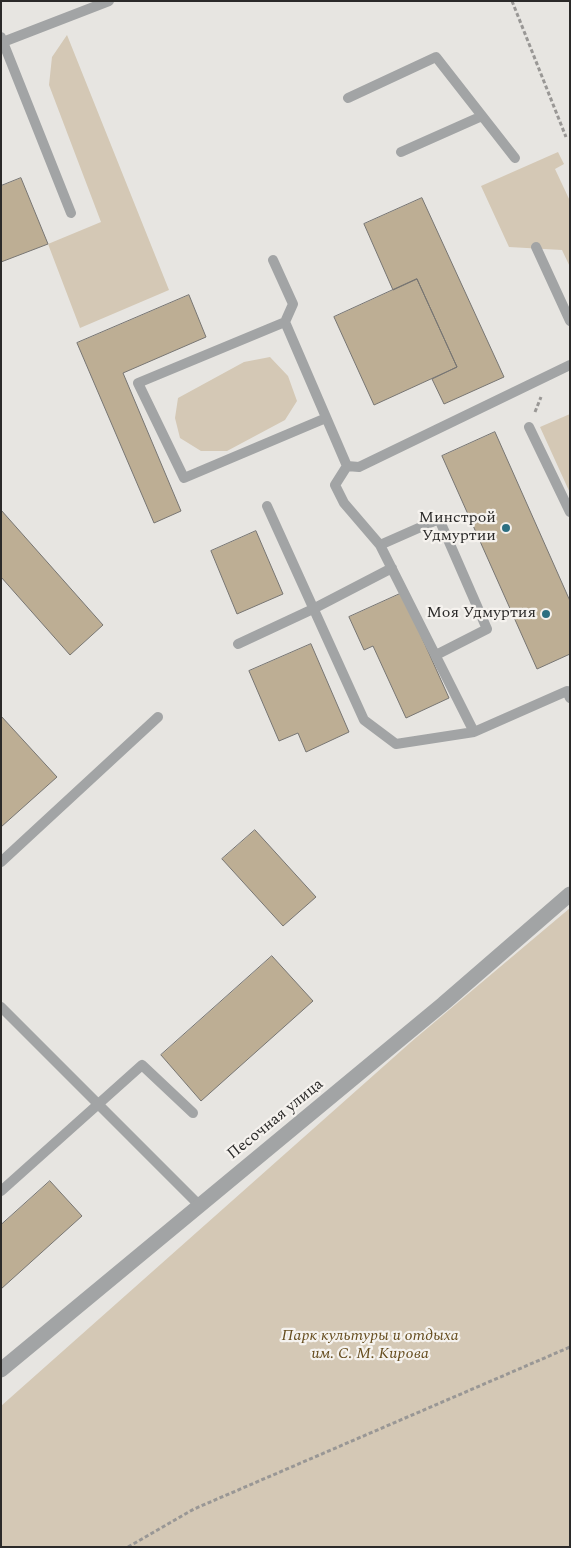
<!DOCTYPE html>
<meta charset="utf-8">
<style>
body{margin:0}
#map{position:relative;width:571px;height:1548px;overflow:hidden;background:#e7e5e1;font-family:Spectral,serif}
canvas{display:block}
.frame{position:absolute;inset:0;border:2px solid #2b2a29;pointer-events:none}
</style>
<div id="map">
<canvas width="571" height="1548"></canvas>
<div class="frame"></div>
</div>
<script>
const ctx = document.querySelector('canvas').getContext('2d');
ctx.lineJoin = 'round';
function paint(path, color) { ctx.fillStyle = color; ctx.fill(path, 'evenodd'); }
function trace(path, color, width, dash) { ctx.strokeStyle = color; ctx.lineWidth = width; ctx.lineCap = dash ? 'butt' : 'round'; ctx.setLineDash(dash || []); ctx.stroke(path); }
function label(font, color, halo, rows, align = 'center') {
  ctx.font = font + ' Spectral,serif'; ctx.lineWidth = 4.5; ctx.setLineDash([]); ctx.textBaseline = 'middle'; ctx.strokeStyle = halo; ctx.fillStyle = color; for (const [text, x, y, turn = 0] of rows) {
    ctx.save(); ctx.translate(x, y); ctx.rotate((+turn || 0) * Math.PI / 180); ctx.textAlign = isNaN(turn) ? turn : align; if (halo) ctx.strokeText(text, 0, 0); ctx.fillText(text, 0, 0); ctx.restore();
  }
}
paint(new Path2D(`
 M67,35L169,290L80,328L48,244L101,222L49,85L52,57Z
 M558,152L564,164L555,169L570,201V267L562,250L509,247L481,186Z
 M270,357L288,376L297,401L285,420L227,451H201L180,438L175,418L178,398L244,362Z
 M570,414V493L540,427Z
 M570,908V1547H1V1406L411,1042Z`), '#d4c8b5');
const building = new Path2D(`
 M21,178L48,244L1,262V186Z
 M422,198L504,377L444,404L432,379L457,367L417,279L393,290L364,224Z
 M417,279L457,367L374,405L334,317Z
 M189,295L206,337L123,373L181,511L154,523L77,343Z
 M495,432L570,601V654L537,669L442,456Z
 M1,510L103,625L70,655L1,577Z
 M256,531L283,594L237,614L211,551Z
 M402,593L449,698L406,718L373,646L364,650L349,617Z
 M311,644L349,732L306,752L298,733L279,741L249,671Z
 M1,716L57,777L1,827Z
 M255,830L316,897L283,926L222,859Z
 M272,956L313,1001L201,1101L161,1055Z
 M50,1181L82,1216L1,1289V1225Z`);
paint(building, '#bdae94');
trace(building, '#777572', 1);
trace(new Path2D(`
 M512,1L566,137
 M535,412L541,397
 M128,1547L194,1509L570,1347`), '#999795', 3, [4, 2.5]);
trace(new Path2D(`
 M1,37L71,213
 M3,42L109,1
 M348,98L436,57L515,158
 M401,152L482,116
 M536,247L570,321
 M273,260L293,304L285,322L347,466L359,467L570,365
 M285,322L138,383L184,478L326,418
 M529,427L570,512
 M347,466L335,485L344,503L380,545L474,732L567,691L570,698
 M267,506L364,720L396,744L474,732
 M380,545L439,519L487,629L436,655
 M238,644L313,609L392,568
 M1,862L158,717
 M1,1007L199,1205
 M1,1191L142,1065L193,1113`), '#a2a4a5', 10);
trace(new Path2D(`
 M1,1370L443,1004L570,894`), '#a2a4a5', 15);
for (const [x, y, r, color] of [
 [506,528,5,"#2c6f81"],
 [546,614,5,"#2c6f81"]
]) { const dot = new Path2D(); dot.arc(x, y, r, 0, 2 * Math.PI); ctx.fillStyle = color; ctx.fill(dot); trace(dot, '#f5f2ee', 2); }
label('16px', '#2b2a29', '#f5f2ee', [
 ["Минстрой",496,519],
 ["Удмуртии",496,537],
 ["Моя Удмуртия",536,614]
], 'right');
label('16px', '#2b2a29', '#f5f2ee', [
 ["Песочная улица",276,1120,-39]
]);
label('italic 16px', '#654c1e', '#f5f2ee', [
 ["Парк культуры и отдыха",370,1337],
 ["им. С. М. Кирова",370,1355]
]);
</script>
